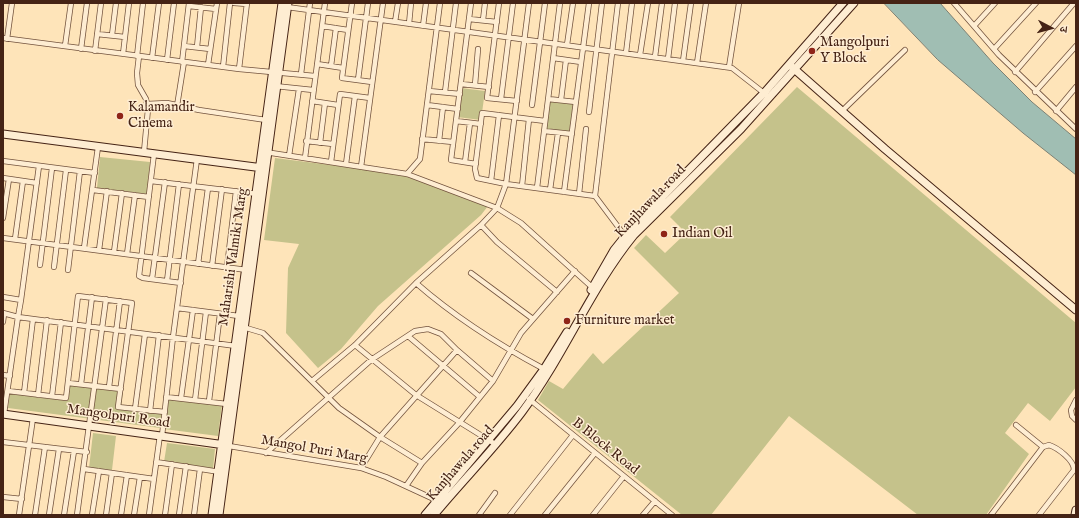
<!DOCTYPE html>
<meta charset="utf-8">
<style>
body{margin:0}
#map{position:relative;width:1079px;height:518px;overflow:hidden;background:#fee4b9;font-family:"IM FELL English","Noto Serif Devanagari",serif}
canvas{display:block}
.frame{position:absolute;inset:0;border:4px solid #452315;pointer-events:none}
.north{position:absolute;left:1031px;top:8px;width:40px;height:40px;-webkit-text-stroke:3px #feedd2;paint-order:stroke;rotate:96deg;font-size:11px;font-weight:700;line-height:16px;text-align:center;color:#452315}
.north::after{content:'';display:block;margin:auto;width:14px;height:18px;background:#452315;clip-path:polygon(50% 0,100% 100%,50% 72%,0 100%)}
</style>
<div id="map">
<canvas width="1079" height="518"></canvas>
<div class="frame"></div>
<div class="north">उ</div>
</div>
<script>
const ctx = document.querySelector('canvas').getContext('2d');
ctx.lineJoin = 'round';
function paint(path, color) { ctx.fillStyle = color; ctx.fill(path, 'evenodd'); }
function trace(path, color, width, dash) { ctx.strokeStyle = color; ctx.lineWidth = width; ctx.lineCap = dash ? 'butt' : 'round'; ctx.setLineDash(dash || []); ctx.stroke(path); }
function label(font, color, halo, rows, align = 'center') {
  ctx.font = font + ' "IM FELL English",serif'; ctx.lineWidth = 3; ctx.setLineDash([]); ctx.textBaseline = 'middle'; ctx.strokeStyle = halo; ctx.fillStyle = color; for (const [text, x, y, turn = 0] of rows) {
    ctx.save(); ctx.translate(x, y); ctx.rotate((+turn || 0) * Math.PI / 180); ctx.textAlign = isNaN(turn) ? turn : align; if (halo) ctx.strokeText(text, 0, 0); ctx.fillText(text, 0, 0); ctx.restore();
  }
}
paint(new Path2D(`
 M797,87L1076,323V387L1050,421L1028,403L1005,433L1029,454L986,515H918L789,416L711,515H682L538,400L549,381L563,389L593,353L603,364L679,293L634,248L646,235L665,253L686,233L670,217Z
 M461,88L485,91L481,120L457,117Z
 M550,101L573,104L569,133L546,130Z
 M100,157L150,162L147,194L97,188Z
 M275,158L402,174L488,206L481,215L378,306L341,349L318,368L286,333L288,268L299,244L264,240Z
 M69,384L123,391L121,409L162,414L160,428L8,408L10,393L67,401Z
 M168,398L222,405L218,436L164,429Z
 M93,433L116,436L112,470L89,468Z
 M167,443L215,449L213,469L164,462Z`), '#c5c28b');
const water = new Path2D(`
 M884,3H940L993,63L1032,102L1076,139V175L1023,133L938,60Z`);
paint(water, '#a0beb3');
trace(water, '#7c8074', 1);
const street = new Path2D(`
 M234,3L247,4
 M352,3L342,78L372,82
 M471,3L451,160L476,164
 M499,3L487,98L517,101
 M954,3L999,55L1076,129
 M189,6L216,9
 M287,7L732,68L764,93
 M469,19L497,22
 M483,20L485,3
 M395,22L398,3
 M409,24L411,3
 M322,26L348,30
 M423,26L426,3
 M974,26L995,3
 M97,34L125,37
 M112,35L116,3
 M3,38L239,69L315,76
 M7,39L12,3
 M567,45L573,3
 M65,46L71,3
 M184,46L210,49
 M197,47L201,7
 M81,49L87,3
 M994,49L1036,3
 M95,51L101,3
 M626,53L632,3
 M123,54L129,3
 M640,55L648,3
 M137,56L143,3
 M139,56L137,73L138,85L146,99L148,109L144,152
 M655,57L662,3
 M152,58L159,3
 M553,58L581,62
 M668,59L675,3
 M167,60L174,3
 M683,61L691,3
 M182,62L189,3
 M697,63L706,3
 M317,64L343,68
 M208,65L217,3
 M331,66L336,28
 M223,67L230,3
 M729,67L739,3
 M239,69L247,3
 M1015,72L1074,3
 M301,74L310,3
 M358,80L368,3
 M461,84L489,87
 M475,85L478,49
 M275,86L313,90
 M429,91L460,94
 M445,92L456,3
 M1035,92L1076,46
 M501,99L513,3
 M548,99L576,102
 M561,100L566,60
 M312,101L338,105
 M147,104L167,103L199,110L266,120
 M427,105L458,109
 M532,105L545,3
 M177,106L184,62
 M842,111L905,50
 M1056,111L1076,87
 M589,112L602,3
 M456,121L481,124
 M545,121L482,113L475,169L477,178L506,184L595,196L625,236
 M544,131L572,134
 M422,139L453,142
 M306,141L333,144
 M439,141L443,107
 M320,143L325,103
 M265,152L407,174L497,208L521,223L593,288
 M154,154L139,276L143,278L181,283
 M289,156L299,89
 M305,158L325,3
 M3,161L95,173
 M331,162L340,94L370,98
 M465,162L470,123
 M346,164L355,96
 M361,167L383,3
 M407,174L420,159L440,3
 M3,178L37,183
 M151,181L258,194
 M491,181L499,115
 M522,186L529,119
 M537,188L560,3
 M93,190L149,197
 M550,190L558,133
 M564,192L589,3
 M579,194L586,129
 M595,196L618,3
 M3,218L9,179
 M481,225L497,242L557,292
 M3,238L247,270
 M15,239L23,181
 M84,248L98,147
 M99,250L107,191
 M114,252L122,193
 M127,254L135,195
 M198,264L208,188
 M40,265L52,168
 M212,266L222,189
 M54,267L66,170
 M227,267L236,191
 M68,270L80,171
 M471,273L533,319
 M152,279L165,182
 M167,281L179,184
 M416,283C456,318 497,344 544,369
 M3,297L21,300L18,317L236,346
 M21,300L39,166
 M177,308L239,316
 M3,313L18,317L4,414
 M3,322L4,314
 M243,327L263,333L339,408L380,437L422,463
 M408,336L480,397
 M355,345L416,395L495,444
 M3,375L10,376
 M312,381L355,345L416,283L481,225L497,208L506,184L529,3
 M68,383L121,389
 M81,384L92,297
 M109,387L120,301
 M8,391L66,398L78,296L132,303L118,407L165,412
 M24,393L33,319
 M38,395L47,320
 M52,396L61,322
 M166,397L227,404
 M181,398L193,310
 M529,399L672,515
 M195,400L206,312
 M1076,400L1071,410L1072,416L1076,420
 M209,401L220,314
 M135,409L145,334
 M150,411L159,335
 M1016,425L1043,447
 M162,436L173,337L197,159
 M3,442L87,452
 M229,446L361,468L386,477L438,501
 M266,453L371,360L415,331L428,329L441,334L457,350L493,381
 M156,462L220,472
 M361,468L380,437L457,350
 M84,469L154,479
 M406,486L422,463L459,423L493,381L521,333L575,271
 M3,497L22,499
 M19,515L33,418
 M35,515L45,447
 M49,515L59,449
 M64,515L74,451
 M77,515L106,299
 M92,515L99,471
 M106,515L112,473
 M121,515L127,475
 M134,515L140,477
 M149,515L160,435
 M165,515L172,464
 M179,515L186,466
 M194,515L200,469
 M479,515L495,493
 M510,515L573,435
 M545,515L595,453
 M593,515L624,476
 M643,515L655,501
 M991,515L1043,447L1049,445C1058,448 1074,460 1074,470L1039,515`);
const secondary = new Path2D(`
 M792,67L885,149L1076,310
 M3,134L263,168
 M591,290L614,250L630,230L764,93L843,3
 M3,414L225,445
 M212,515L282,3
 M219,515L288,3
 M425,515L517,406L544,369L567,332
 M434,515C463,480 495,448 522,412C564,356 590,289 634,235L741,129L854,3
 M1075,515L1076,510`);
trace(street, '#73533e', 6);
trace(secondary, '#452315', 9);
trace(street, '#feedd2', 4.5);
trace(secondary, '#feedd2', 7);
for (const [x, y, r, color] of [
 [812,51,4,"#8f2418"],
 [120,116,4,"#8f2418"],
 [664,234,4,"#8f2418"],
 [567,321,4,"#8f2418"]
]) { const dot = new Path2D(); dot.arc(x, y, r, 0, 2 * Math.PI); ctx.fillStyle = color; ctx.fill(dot); trace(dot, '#feedd2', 1.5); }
label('14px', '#452315', '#feedd2', [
 ["Mangolpuri",820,43],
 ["Y Block",820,59],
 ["Kalamandir",128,108],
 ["Cinema",128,124],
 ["Indian Oil",672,234],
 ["Furniture market",575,321]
], 'left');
label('14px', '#452315', '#feedd2', [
 ["Kanjhawala road",651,202,-46],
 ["Maharishi Valmiki Marg",234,257,-82],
 ["Mangolpuri Road",118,417,8],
 ["B Block Road",605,447,39],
 ["Mangol Puri Marg",314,450,10],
 ["Kanjhawala road",461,464,-49]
]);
</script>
